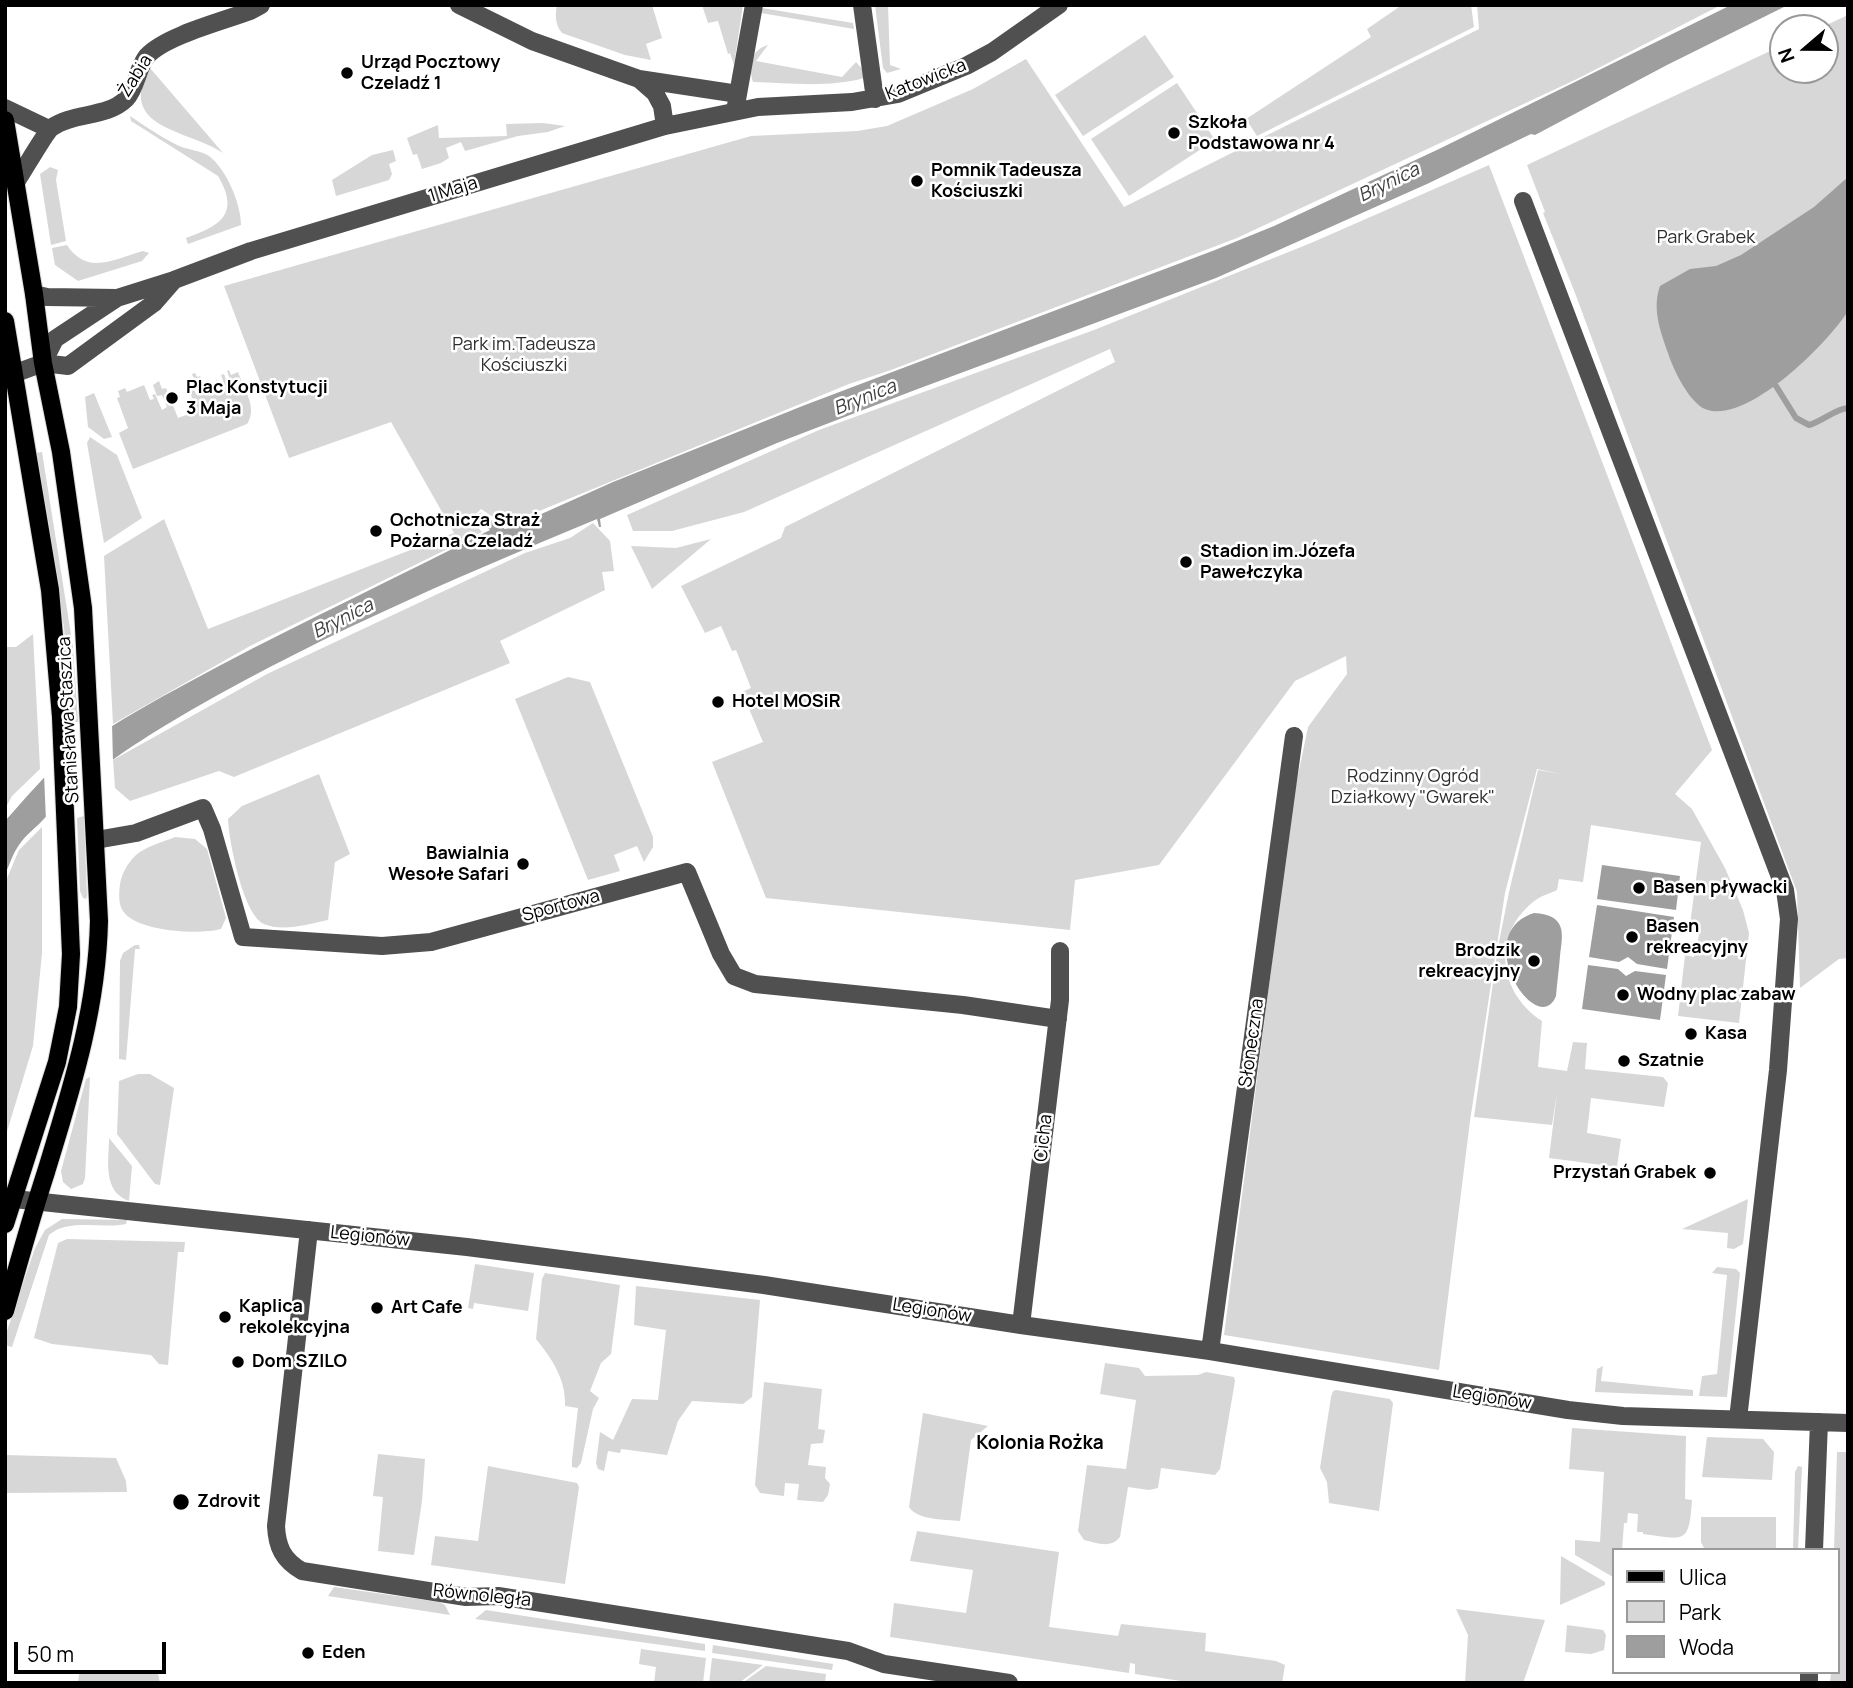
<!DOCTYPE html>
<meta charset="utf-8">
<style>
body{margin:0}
#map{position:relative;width:1853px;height:1688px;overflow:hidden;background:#fff;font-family:Manrope,sans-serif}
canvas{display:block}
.frame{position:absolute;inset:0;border:7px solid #000;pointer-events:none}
.legend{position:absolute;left:1612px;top:1548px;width:228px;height:126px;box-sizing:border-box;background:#fff;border:2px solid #999;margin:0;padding:9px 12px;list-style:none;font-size:21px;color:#000}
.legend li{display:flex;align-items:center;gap:14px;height:35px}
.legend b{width:35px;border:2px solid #999}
.north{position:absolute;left:1769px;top:14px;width:70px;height:70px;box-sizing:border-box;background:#fff;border:2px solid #999;border-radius:50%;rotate:250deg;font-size:19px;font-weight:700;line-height:28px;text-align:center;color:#000}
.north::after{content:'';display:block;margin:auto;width:24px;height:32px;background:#000;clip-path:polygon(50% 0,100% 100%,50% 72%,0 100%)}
.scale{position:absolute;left:14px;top:1642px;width:152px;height:32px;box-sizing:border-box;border:4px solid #000;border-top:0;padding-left:9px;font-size:21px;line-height:24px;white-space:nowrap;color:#000;-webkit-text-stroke:5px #fff;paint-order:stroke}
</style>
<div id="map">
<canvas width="1853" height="1688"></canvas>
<div class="frame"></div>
<ul class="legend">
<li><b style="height:9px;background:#000"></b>Ulica</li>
<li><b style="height:19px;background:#d7d7d7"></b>Park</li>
<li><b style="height:19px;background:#9e9e9e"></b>Woda</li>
</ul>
<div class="north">N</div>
<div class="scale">50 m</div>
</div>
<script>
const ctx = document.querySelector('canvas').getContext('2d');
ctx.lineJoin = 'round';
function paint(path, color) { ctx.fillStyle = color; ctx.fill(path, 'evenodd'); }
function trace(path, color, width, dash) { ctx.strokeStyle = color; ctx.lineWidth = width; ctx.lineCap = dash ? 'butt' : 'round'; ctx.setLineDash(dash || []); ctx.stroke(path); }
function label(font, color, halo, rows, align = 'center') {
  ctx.font = font + ' Manrope,sans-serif'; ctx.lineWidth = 5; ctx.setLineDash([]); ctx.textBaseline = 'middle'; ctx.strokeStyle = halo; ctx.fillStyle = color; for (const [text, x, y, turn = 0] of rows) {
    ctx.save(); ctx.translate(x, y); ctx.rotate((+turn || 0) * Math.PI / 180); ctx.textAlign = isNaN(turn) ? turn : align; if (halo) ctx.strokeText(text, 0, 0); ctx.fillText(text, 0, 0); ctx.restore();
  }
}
paint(new Path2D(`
 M557,5H652L662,38L646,44L651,60L625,55L562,33C555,24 555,16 557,5Z
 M702,5H743L734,65L730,53L728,54L718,21L708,23Z
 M875,5H888L890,65L901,69L887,73L883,68Z
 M1402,5H1471L1474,27L1257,136L1246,119L1371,37L1367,29Z
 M1477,5H1721L1577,79L1237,238L891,370L849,384L505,525L481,509L471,519L482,532L250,646L113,724L104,556L164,519L208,629L454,533L391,422L289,458L224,286L751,136L857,131L887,126L973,89L1026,59L1124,207L1479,29Z
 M762,8L853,23L854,29L761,13Z
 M1848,15V958L1839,959L1800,988L1797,892L1575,293L1543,213L1545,212L1527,165L1783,45V70H1825V28H1820Z
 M1145,35L1174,77L1083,136L1055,95Z
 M768,45L756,61L842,77L856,62L863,70L864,78C828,88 789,83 753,82C748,65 751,50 768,45Z
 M150,68L223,153C190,130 115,129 150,68Z
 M1177,83L1215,140L1129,196L1091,139Z
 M130,116C145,126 161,137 177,145C187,150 200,150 209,156C226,169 241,203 241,225L188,244L186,238C219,226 241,215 218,176L131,121Z
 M543,123L565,126L548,132L518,136L465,151L461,142L446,148L449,158L441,163L422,169L417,154L413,155L407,138L438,125L439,138L507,136L506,124Z
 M393,150L396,161L389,164L392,174L389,180L336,196L332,180L372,155Z
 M1489,165L1712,750L1675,794L1692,809L1725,868L1743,910L1749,933L1739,1023L1678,1016L1685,955L1694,957L1699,935L1689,932L1701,842L1591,825L1583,882L1559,879L1557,890C1549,894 1540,896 1533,902C1491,936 1499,993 1542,1021L1538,1067L1567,1071L1573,1042L1587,1043L1585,1069L1663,1077L1668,1083L1664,1107L1591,1098L1587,1133L1621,1139L1617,1167L1549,1158L1557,1093L1552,1125L1474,1117L1498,947L1509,892L1538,770L1561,774L1537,769L1505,893L1470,1121L1439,1370L1224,1335L1293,799L1308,727L1347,674L1346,656L1295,681L1159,865L1075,880L1070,930L766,898L712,762L763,742L742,692L751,688L736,650L732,651L721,626L705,633L681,586L781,538L785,527L1115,362L1110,349L744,512L672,531H633L627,515L819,430L1094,330L1311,243Z
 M50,167L58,170L56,180L66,241L51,245L40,174Z
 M67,245C87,276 114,259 143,251L149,253L142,261L78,281L55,265L52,248Z
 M229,370L231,375L238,372C244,389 258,408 247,424L133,469L119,433L128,428L117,398L120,397L118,391L125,388L127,392L144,385L150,400L154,399L152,395L155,394L162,410L167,407L162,395L157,396L153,385L159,381L162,389L166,388L178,418L197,411L186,382L191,380L196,394L199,393L192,374L195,373L197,377L200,376L204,384L210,382L212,386L217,383L216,378L219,384L224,383L221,375L224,374L227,383L231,382L227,371Z
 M94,393L112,437L104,439L88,427L85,397Z
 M90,437L117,455L142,518L104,543L87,443Z
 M42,452L73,647L78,722L71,723L64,628L35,453Z
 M593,523L610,541L614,571L602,572L605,590L500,641L510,663L234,777L219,771L130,801L115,788L113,760L267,674L525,553L570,538Z
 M711,539L652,589L631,546L676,548Z
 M33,634L40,769L12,796L5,809V647H16Z
 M568,677L590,682L653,837V847L644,862L637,846L614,855L620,871L588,880L515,699Z
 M319,774L350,854L335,862L328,920C310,924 282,932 264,924C243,915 229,841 228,819L242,806Z
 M84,816L87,896L86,899L83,898L80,891L77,818Z
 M42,827V953L33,1046L5,1138V883L19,850Z
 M175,837L195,839L207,849L226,918L221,929C199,935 137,932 123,911C118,904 119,892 120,884C122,873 127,864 135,856C144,847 163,842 175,837Z
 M135,945H139L140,949H135L126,1060L119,1059L120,961L123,953Z
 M138,1074H150L174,1088L160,1185L155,1184L117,1134L119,1081Z
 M90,1077L85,1178L83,1184L71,1189L63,1182L61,1171L86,1079Z
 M109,1138L132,1166L129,1201C102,1191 109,1161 109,1138Z
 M1748,1199L1743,1244L1734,1249L1727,1248L1728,1233L1682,1229Z
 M62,1219L127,1220L126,1224C102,1229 68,1218 49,1235L12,1347L5,1345L7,1331L35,1248L45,1230Z
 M67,1239L185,1242L184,1252H178L168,1365L159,1364L151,1355L52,1344L34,1338L58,1243Z
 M475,1264L534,1273L528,1311L474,1303L473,1309L468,1308Z
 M1717,1267L1736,1269L1740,1273L1727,1397L1699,1396L1702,1376L1717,1374L1727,1275L1712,1273Z
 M545,1273L620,1285L611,1354L601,1363L590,1391L599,1398L593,1409L581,1463L577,1468L572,1467V1460L578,1408L565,1406C566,1379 552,1359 536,1339L542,1279Z
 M636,1286L760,1300L752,1397L743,1404L692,1401L678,1421L667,1455L621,1449L620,1453L608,1451L604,1471L598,1469L596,1463L600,1432L613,1440L632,1399L658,1400L666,1330L634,1325Z
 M1105,1363L1139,1368L1145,1376L1198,1375L1206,1372L1234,1377L1235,1381L1220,1469L1215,1475L1161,1468L1158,1488L1149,1490L1128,1487L1120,1537C1110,1549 1097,1543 1084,1540L1078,1531L1087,1465L1126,1469L1136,1400L1100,1394Z
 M1603,1366L1601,1381L1693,1390V1396L1595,1392L1597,1369Z
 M764,1382L822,1389L818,1429L825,1430L823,1443L811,1444L808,1465L826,1467L825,1478L830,1484L828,1495L823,1502L797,1500L799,1484L785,1483L784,1496L760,1493L755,1485Z
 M1336,1390L1390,1399L1393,1403L1379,1511L1329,1503L1327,1482L1320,1468L1331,1397L1333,1391Z
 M923,1413L988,1426L971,1440L960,1521C945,1519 918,1521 909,1507Z
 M1572,1428L1686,1436L1685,1499L1692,1500C1689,1546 1684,1539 1643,1534V1532H1637L1638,1514L1628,1513L1627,1523H1624L1622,1550H1613V1577L1575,1555V1540L1600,1542L1604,1472L1569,1469Z
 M1707,1437L1763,1439L1774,1452L1772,1480L1702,1477Z
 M1837,1452H1848V1683H1830L1831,1672H1837V1550H1834Z
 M378,1454L425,1459L422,1501L414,1555L378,1551L383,1497L373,1496Z
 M5,1455L116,1458L126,1481L127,1492L5,1493Z
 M488,1466L577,1483L579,1487L565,1584L431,1565L435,1536L478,1541Z
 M1798,1466L1802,1467L1798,1550H1793L1795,1472Z
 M1701,1517H1776V1550H1705L1701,1542Z
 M917,1531L1059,1552L1049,1627L1118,1636L1121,1624L1206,1633L1205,1651L1276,1661L1285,1665L1282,1683H1194L1135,1674V1664L1130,1663L1129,1673L890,1637L894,1603L966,1613L973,1570L910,1561Z
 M1561,1556L1605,1582V1585L1560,1605Z
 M334,1587L439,1602L445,1605L450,1615L328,1596Z
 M1456,1609L1545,1620L1523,1683H1465L1468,1635Z
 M486,1610L705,1644V1651L475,1619Z
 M1567,1625L1603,1630L1606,1635L1604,1650L1591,1654L1565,1652Z
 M713,1645L833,1664L832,1670L712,1653Z
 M641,1649L706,1658L703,1683H654L656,1667L639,1664Z
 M712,1658L763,1665L739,1683H709Z
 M766,1666L826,1674L825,1683H746L745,1681Z
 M79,1674H158L160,1683H78Z`), '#d7d7d7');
paint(new Path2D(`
 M1731,5H1788L1667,65L1535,135L1531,134L1427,184L1216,278L915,390L777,443L600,519L601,527H599L597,519C450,580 303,643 166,725C120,753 78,782 41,822C34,829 25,836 19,845C13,853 10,864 5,874V821C25,799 44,775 68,756C115,721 167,694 219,666C308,619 400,576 490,530L474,517L480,513L505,529L510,528L613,482L805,405L1215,250L1274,226L1439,149Z
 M1848,177V311C1828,343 1746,426 1705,409C1689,402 1673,369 1668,353C1660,330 1652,309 1660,286L1690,269L1716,266L1741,255L1814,207Z
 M1602,865L1680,876L1676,910L1597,899Z
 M1597,905L1674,917L1667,969L1637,964L1628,957L1619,962L1589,957Z
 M1534,913C1567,915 1563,933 1560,956C1559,969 1557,983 1556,996C1538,1041 1468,934 1534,913Z
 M1588,965L1618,969L1626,976L1635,971L1666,975L1660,1020L1582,1009Z`), '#9e9e9e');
paint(new Path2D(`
 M112,723L113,762L66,799L46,821L44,774L65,755Z`), '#fff');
trace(new Path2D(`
 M1776,386L1796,418L1809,425C1823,421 1835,409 1848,408`), '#9e9e9e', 6);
const major = new Path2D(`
 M5,120L34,294L43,363L61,452L83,608L99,921C97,1010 72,1087 46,1172C31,1218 18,1265 5,1311
 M5,321L50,590L61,717L71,954L68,1007L57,1062L5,1224`);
trace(major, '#dbdbdb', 20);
trace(new Path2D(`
 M459,5L532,41L639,79L655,93L662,106L665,126
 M862,5L875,99
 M639,79L738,94
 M5,108L49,129
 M735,111L754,5
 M16,182C23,172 45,133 51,128C73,112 107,118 126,99C137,87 137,68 147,56C165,36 223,21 250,11L261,5
 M1523,201L1785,890L1789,919L1778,1070L1738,1419
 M34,294L47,297L117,298
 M43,363L55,339L117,298L174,280L251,251L665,126L758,107L852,102L898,94L966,66L992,52L1059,5
 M5,377L43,363L68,366L154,303L174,280
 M96,840L136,833L203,808L212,829L243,937L382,946L431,942L687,872L721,954L734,976L755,984L963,1005L1058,1019
 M14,1199L467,1247L764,1285L1021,1325L1210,1351L1568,1410L1623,1416L1848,1423
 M309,1230L276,1526C277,1547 283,1560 302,1571L466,1597L498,1596L848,1651L884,1664L1009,1683
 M1021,1325L1060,1000V951
 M1210,1351L1294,736
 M1814,1550L1819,1422
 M1809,1683V1672`), '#505050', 18);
trace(major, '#000', 18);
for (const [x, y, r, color] of [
 [347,73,7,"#000"],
 [1174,133,7,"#000"],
 [917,181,7,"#000"],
 [172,398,7,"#000"],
 [376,531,7,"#000"],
 [1186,562,7,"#000"],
 [718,702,7,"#000"],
 [523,864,7,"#000"],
 [1639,888,7,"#000"],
 [1632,937,7,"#000"],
 [1534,961,7,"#000"],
 [1623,995,7,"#000"],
 [1691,1034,7,"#000"],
 [1624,1061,7,"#000"],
 [1710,1173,7,"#000"],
 [377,1308,7,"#000"],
 [225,1317,7,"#000"],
 [238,1362,7,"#000"],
 [181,1502,9,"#000"],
 [308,1653,7,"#000"]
]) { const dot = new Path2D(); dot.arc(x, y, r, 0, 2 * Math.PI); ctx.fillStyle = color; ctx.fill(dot); trace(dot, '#fff', 2.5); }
label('bold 18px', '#000', '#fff', [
 ["Urząd Pocztowy",361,63],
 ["Czeladź 1",361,84],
 ["Szkoła",1188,123],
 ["Podstawowa nr 4",1188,144],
 ["Pomnik Tadeusza",931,171],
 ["Kościuszki",931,192],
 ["Plac Konstytucji",186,388],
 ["3 Maja",186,409],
 ["Ochotnicza Straż",390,521],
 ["Pożarna Czeladź",390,542],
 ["Stadion im.Józefa",1200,552],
 ["Pawełczyka",1200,573],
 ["Hotel MOSiR",732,702],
 ["Bawialnia",509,854,"right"],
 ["Wesołe Safari",509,875,"right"],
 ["Basen pływacki",1653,888],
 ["Basen",1646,927],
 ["rekreacyjny",1646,948],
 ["Brodzik",1520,951,"right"],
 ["rekreacyjny",1520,972,"right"],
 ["Wodny plac zabaw",1637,995],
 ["Kasa",1705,1034],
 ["Szatnie",1638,1061],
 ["Przystań Grabek",1696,1173,"right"],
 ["Kaplica",239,1307],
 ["rekolekcyjna",239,1328],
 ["Art Cafe",391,1308],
 ["Dom SZILO",252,1362],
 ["Zdrovit",197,1502],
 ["Eden",322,1653]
], 'left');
label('18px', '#000', '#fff', [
 ["Żabia",136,76,-58],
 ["Katowicka",926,80,-21],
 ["1 Maja",453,190,-17],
 ["Stanisława Staszica",69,720,-93],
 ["Sportowa",561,906,-15],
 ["Słoneczna",1252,1043,-82],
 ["Cicha",1044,1138,-84],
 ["Legionów",370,1237,6],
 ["Legionów",932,1311,9],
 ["Legionów",1492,1398,9],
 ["Równoległa",482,1596,6]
]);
label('18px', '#2e2e2e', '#fff', [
 ["Park Grabek",1706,238],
 ["Park im.Tadeusza",524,345],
 ["Kościuszki",524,366],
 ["Rodzinny Ogród",1413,777],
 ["Działkowy \"Gwarek\"",1413,798]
]);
label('italic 19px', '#3f3f3f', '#fff', [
 ["Brynica",1389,183,-26],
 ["Brynica",865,398,-22],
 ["Brynica",343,619,-27]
]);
label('bold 19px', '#000', '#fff', [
 ["Kolonia Rożka",1040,1444]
]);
</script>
